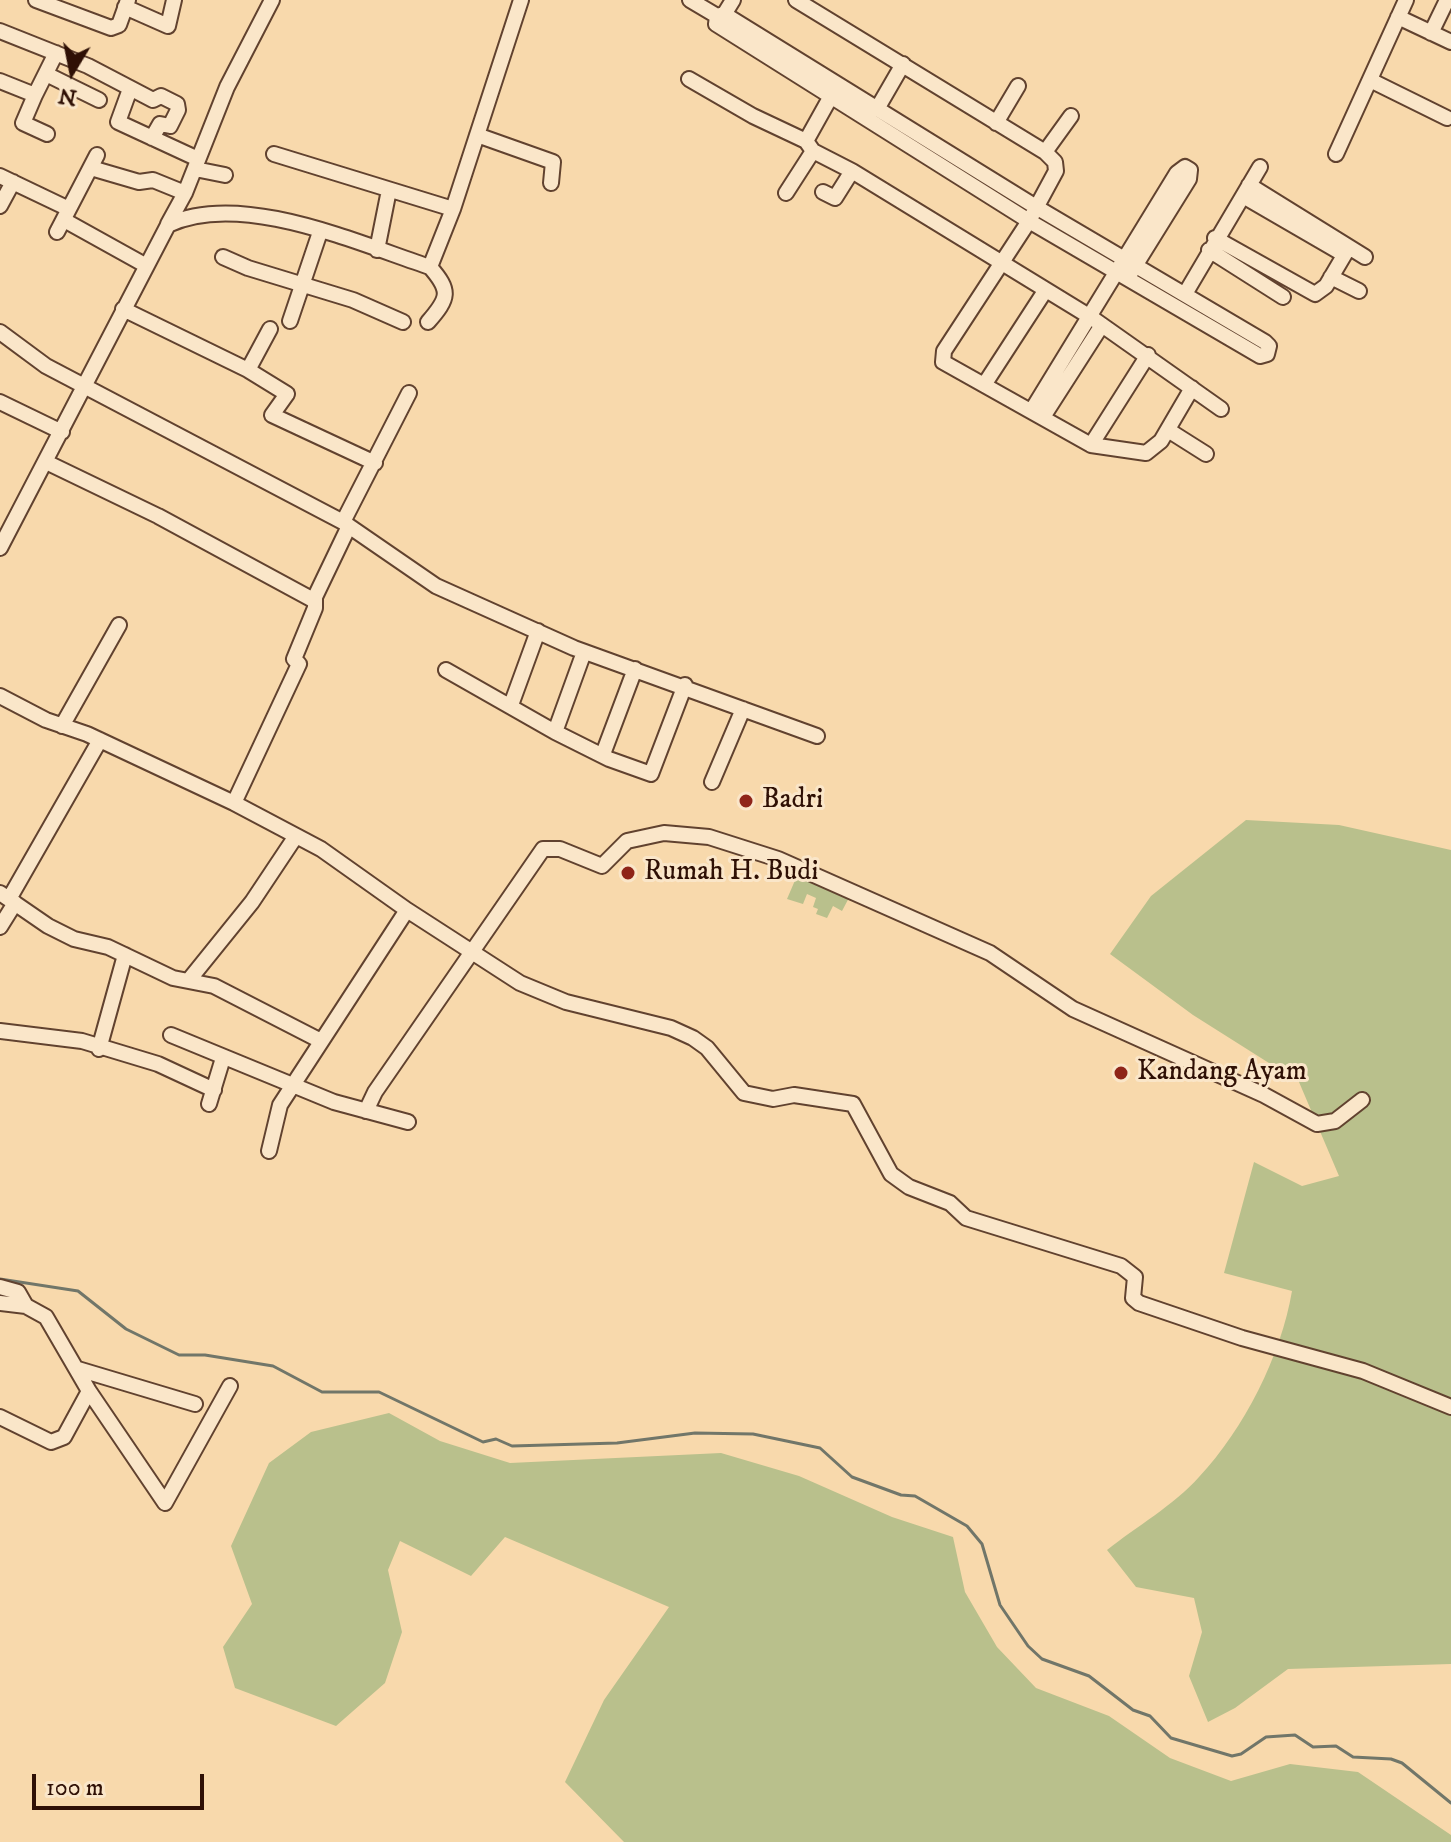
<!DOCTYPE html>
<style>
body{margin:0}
#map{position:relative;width:1451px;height:1842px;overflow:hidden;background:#f8d9ac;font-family:"IM FELL DW Pica",serif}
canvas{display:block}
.north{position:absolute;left:32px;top:32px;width:80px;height:80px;-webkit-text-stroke:6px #fae6c9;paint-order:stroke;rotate:190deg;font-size:22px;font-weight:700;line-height:32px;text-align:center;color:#2f1005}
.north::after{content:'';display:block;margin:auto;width:28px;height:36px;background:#2f1005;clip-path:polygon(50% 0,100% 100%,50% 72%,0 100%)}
.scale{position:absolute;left:32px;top:1774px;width:172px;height:36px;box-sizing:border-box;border:4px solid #2f1005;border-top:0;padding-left:10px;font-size:24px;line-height:28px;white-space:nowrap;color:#2f1005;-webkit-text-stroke:6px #fae6c9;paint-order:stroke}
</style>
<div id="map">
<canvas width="1451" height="1842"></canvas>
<div class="north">N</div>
<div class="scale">100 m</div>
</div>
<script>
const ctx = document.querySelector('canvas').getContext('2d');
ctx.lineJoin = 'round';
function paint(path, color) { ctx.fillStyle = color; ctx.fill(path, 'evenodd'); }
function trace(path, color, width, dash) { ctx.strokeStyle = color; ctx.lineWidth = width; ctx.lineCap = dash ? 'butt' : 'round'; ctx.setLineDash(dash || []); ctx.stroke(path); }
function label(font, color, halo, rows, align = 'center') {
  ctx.font = font + ' "IM FELL DW Pica",serif'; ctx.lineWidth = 6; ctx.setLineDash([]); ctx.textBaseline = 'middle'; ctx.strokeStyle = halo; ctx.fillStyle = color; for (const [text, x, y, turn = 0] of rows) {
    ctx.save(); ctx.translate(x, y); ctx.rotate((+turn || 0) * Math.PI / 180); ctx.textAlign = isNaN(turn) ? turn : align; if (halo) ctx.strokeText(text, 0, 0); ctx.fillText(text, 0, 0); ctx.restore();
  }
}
paint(new Path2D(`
 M1246,820L1339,825L1451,850V1664L1288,1669L1235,1708L1208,1722L1189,1676L1202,1632L1194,1598L1136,1587L1107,1550C1136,1527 1174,1505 1199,1477C1244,1429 1281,1356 1292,1291L1224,1273L1254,1162L1302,1186L1339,1176L1299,1082L1193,1015L1110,954L1151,896Z
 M799,871L851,894L842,911L833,906L827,918L816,914L818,909L813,907L816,898L807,894L803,904L787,899Z
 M389,1413L440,1441L510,1463L721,1453L799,1476L892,1517L953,1537L965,1592L997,1647L1036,1688L1109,1716L1170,1758L1231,1781L1290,1764L1358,1772L1451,1835V1842H624L565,1782L604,1700L669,1607L505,1537L471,1576L400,1541L388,1570L402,1632L385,1683L336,1726L235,1688L223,1647L252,1604L231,1546L269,1463L311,1432Z`), '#b9c08c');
trace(new Path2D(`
 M0,1279L78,1291L126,1329L179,1355H205L273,1366L322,1392H379L483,1442L496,1439L512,1446L617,1443L695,1433L753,1434L820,1448L852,1477L901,1495L915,1496L967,1526L982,1544L1000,1605L1028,1646L1042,1659L1089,1676L1133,1710L1150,1716L1171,1738L1232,1756L1241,1754L1266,1737L1295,1735L1313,1747L1336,1746L1353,1757L1391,1759L1402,1763L1451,1803`), '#717669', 3);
const minor = new Path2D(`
 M36,0L111,28L119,25L128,0
 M690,0L717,16L724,14L1036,207L1265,342L1269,346L1267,354L1260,356L1029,221L716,24L717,16
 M796,0L1045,152L1055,162L1056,171L1029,221L944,351L943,362L1091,445L1146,453L1161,441L1192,388
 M125,7L168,26L174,0
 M1398,17L1451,42
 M720,21L733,0
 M0,31L88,66L153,100L161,96L177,104L178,110L170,126L160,124L152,138
 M1431,33L1447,0
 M46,74L99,100
 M689,79L753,116L806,141
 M1370,80L1447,118
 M0,81L35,95L56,53
 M130,89L118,122L198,159
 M835,89L806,141L813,151L852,171L1092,318L1221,409
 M35,95L23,123L47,134
 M877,109L903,64
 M996,123L1018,86
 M477,135L553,162L551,183
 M1045,152L1071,116
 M274,154L453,209
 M1336,154L1406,0
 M91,168L139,182L153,180L185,193
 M195,169L225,175
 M0,176L69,209
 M1249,185L1365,257
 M823,192L835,198L852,171
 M786,193L813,151
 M1243,196L1343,254
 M0,206L13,182
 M64,220L145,265
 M168,224L185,193L227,87L272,0
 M57,232L97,155
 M1215,238L1315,294L1326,286L1349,247
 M377,250L389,190
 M1209,250L1283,297
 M223,257L248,268L353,300L403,322
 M430,267L453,209L521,0
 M1331,277L1359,291
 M1185,294L1260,167
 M123,309L248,370
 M290,321L320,232
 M270,329L248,370L287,394L272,415L375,463
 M0,332L46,366L343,522L436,586L574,648L817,736
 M984,385L1045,291
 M0,402L62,432
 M1032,410L1177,173L1185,167L1190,170L1189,179L1130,274
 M1043,417L1102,325
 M1168,430L1206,454
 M1091,445L1148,355
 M46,462L158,516L315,601
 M343,522L409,393
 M0,548L168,225C240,190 357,243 430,267C451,291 449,298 428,322
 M446,670L555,732L584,652
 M0,696L46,720L87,734L234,803L321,849L407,910L520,983L566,1002L671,1028L693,1038L707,1048L744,1093L773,1099L794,1095L853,1104L891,1174L909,1187L950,1203L966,1218L1121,1266L1135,1277L1133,1298L1139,1303L1242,1338L1363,1371L1451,1407
 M511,705L538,631
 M62,726L119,625
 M555,732L609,759L651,774L685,685
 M603,754L635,669
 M712,782L743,709
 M234,803L299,664L294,659L315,608V597L349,526
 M0,893L48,926L74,939L108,947L173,978L214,986L321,1041
 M9,899L100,740
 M0,927L15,903
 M189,980L252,902L296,836
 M0,1031L82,1041L158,1064L214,1090
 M171,1035L334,1102L408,1122
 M99,1049L125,955
 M209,1104L223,1058
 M366,1111L375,1092L543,849H560L602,866L627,841L664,833L709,837L778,859L990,953L1073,1009L1264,1095L1317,1124L1335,1121L1362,1100
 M269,1151L280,1105L407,910
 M0,1287L18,1292L26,1306
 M0,1303L26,1306L46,1317L89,1391L165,1503L230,1386
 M78,1369L195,1404
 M0,1417L51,1442L64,1437L89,1391`);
trace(minor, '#61422f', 18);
trace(minor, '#fae6c9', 14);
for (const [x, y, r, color] of [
 [746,801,8,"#8f2418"],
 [628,873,8,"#8f2418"],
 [1121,1073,8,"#8f2418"]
]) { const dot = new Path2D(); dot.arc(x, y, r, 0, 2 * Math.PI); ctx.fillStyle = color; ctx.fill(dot); trace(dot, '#fae6c9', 3); }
label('28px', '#2f1005', '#fae6c9', [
 ["Badri",762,801],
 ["Rumah H. Budi",644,873],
 ["Kandang Ayam",1137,1073]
], 'left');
</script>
